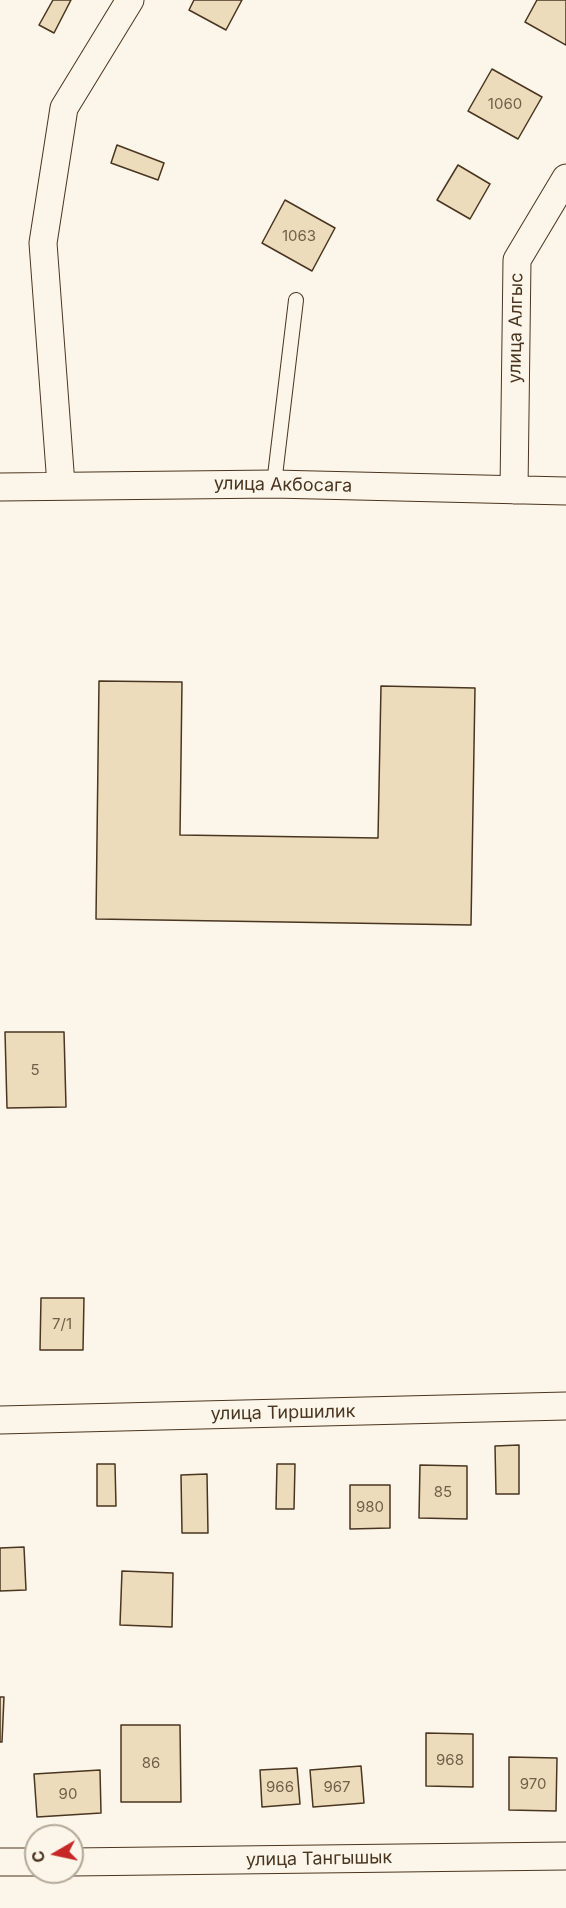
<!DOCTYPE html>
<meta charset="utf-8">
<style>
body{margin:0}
#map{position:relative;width:566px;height:1908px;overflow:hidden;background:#fbf6e9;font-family:Inter,sans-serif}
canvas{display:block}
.north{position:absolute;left:24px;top:1824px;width:60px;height:60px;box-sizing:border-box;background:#fbf6e9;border:2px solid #b4a999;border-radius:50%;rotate:261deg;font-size:16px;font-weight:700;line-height:24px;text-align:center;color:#4a3520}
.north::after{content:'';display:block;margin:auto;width:21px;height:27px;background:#c62828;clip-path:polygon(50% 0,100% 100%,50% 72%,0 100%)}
</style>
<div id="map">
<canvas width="566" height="1908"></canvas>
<div class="north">С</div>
</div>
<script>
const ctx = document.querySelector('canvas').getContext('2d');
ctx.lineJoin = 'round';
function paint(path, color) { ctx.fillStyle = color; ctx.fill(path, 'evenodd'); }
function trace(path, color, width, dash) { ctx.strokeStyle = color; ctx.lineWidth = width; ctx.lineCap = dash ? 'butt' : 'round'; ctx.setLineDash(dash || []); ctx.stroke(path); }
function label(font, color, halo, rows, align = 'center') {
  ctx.font = font + ' Inter,sans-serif'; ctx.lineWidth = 4.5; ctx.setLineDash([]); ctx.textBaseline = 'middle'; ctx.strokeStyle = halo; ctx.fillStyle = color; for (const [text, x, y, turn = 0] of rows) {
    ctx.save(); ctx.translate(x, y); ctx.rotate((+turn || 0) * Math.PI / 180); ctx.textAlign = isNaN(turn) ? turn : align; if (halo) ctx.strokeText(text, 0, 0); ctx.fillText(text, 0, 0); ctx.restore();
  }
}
const building = new Path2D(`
 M53,0H71L54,33L39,25Z
 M194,0H242L226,30L189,10Z
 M537,0H566V45L525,22Z
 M492,69L542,97L518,139L468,111Z
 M117,145L164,163L158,180L111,163Z
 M458,165L490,184L470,219L437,200Z
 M285,200L335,228L312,271L262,243Z
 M99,681L182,682L180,835L378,838L381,686L475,688L471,925L96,919Z
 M5,1032H64L66,1107L7,1108Z
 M41,1298H84L83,1350H40Z
 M519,1445V1494H496L495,1446Z
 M97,1464H115L116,1506H97Z
 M277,1464H295L294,1509H276Z
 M420,1465L467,1466V1519L419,1518Z
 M207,1474L208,1533H182L181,1475Z
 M350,1485H390V1528L350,1529Z
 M24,1547L26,1590L0,1591V1548Z
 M122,1571L173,1573L172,1627L120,1625Z
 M0,1697H4L2,1742H0Z
 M121,1725H180L181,1802H121Z
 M426,1733L473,1734V1787L426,1786Z
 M509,1757L557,1758L556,1811L509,1810Z
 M361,1766L364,1803L313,1807L310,1770Z
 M297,1768L300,1804L262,1807L260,1770Z
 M100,1770L101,1813L37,1817L34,1774Z`);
paint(building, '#ecdcbc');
trace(building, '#4a3520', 1.5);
const service = new Path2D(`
 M274,484L296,300`);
const minor = new Path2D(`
 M61,485L43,243L64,108L130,0
 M0,487L274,484L566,491
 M514,490L517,260L566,178
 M0,1420L566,1406
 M0,1862H36
 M72,1862L566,1856`);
trace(service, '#4a3520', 16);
trace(minor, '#4a3520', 29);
trace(service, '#fbf6e9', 14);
trace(minor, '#fbf6e9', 27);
label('15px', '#725f47', null, [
 ["1060",505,104],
 ["1063",299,236],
 ["5",35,1070],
 ["7/1",62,1324],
 ["85",443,1492],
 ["980",370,1507],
 ["968",450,1760],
 ["86",151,1763],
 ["970",533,1784],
 ["966",280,1787],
 ["967",337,1787],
 ["90",68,1794]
]);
label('18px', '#4a3520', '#fbf6e9', [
 ["улица Алгыс",516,328,-89],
 ["улица Акбосага",283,485,1],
 ["улица Тиршилик",283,1413,-1],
 ["улица Тангышык",319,1859,-1]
]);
</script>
